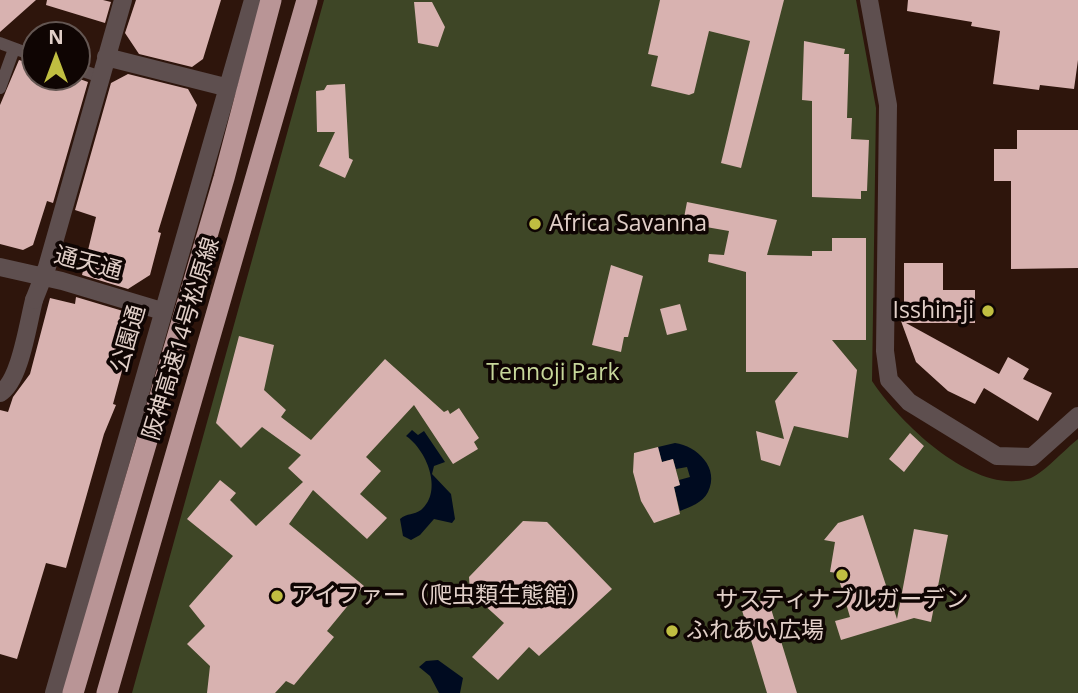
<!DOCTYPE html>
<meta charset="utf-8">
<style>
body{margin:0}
#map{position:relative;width:1078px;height:693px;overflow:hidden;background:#2e150c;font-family:"Open Sans",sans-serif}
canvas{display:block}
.north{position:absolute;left:21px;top:21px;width:70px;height:70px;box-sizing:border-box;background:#0f0503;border:2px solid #635652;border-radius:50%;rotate:0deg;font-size:19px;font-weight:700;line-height:28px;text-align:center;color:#e1cfc8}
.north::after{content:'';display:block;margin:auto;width:24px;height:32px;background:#c0be41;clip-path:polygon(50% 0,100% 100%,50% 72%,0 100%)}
</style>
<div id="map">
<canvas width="1078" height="693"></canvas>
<div class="north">N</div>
</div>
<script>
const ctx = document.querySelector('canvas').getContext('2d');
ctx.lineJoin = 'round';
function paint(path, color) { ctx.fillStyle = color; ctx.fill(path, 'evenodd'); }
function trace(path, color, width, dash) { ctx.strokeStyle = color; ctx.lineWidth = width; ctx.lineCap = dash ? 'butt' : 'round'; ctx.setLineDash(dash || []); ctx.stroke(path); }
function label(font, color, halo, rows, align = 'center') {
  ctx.font = font + ' "Open Sans","Noto Sans JP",sans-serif'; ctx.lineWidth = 7; ctx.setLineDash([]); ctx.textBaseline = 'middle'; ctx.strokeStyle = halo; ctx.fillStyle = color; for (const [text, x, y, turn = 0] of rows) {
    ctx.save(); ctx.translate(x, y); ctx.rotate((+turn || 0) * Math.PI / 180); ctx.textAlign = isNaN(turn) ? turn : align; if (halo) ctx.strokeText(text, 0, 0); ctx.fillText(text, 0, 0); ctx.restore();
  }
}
paint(new Path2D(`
 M324,0H856L876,108L872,381C899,422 973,495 1028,479C1041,476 1066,448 1078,439V693H132Z`), '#3e4626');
paint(new Path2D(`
 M412,430L418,435L424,431L445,462L434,466L432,474L451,494L455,519L452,523L434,519L420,535L411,540L403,536L400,519C407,513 414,515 421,510C444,491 426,449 406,436Z
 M675,443C697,446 720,468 708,492C703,503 689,507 680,511L674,487L680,485L679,480L690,477L687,467L676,469L673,459L662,462L658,447Z
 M438,660L463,678L460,693H439L430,676L419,667L426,661Z`), '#000b20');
paint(new Path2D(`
 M0,0H36L0,32Z
 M47,0H103L111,2L105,23L46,5Z
 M136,0H221L203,59L192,67L139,54L125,33Z
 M660,0H784L741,168L721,163L750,41L709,31L694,93L689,95L651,86L658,56L648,54Z
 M908,0H1078V60L1074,89L1040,85L1039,90L993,84L1000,31L971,26L972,22L907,11Z
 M414,2H432L445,27L438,47L418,43Z
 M804,41L845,49L844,54H849L847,118H852L851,139L869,140L867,191H861V199L812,197V101L802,100Z
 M19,60L35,65V77H74L88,82L53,203L47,201L33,245L23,250L0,244V105Z
 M128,74L188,89L197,105L158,232L161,233L150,275L128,289L82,275L96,217L75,210L111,83Z
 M345,84L349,158L353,160L345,178L319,166L335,132H317L316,91L324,90L327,85Z
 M1017,130H1078V268L1011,269V181H994V149H1017Z
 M687,202L777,220L767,255L812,256V251H832V238H866V340H832L857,370L848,438L794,426L780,466L761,460L756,431L784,439L775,401L798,372H746V272L708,262L709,254L724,255L729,231L683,223Z
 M904,263H943V290H975V323H906L999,374L1008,357L1029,369L1023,379L1052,393L1038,421L984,388L975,404L948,391L916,362L901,321L904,322L901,304H904Z
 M611,265L643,276L628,337H624L621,352L592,345Z
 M76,297L123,311L132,334L113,404L116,405L104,434L66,568L46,563L17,659L0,654V410L8,412L13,397L30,374L50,298L75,304Z
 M680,304L687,330L667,335L660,309Z
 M239,336L274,345L264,390L286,410L281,417L311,440L385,359L444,412L448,410L450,414L459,408L479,438L474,442L478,449L453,464L414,405L366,457L381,471L360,494L387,518L367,539L313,490L289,524L364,586L327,631L334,637L294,685L286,681L275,693H207L210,666L187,644L205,626L189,606L233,556L187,519L220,480L236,493L230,500L256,526L303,482L288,468L301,455L262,427L241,448L216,423Z
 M910,433L924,446L904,472L889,459Z
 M658,447L662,462L673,459L680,485L674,487L680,514L654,523L641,501L633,472L634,453Z
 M863,515L897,619L914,529L948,535L931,622L914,618L841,640L835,621L850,617L837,573L830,572L835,542L824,540L838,523Z
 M523,521L547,522L612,589L539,656L529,647L498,680L472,657L504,623L470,592L469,577Z
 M768,599L797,693H767L741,607Z`), '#d8b2b0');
trace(new Path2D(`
 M0,43L35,56
 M77,69L101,77
 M0,88L14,49`), '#5e4f4f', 12);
trace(new Path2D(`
 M0,393C20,382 28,323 34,300`), '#5e4f4f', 18);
trace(new Path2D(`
 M106,57L229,88
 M0,267L62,281L162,311
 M34,300L47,267L123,0
 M54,693L253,0`), '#5e4f4f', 18);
trace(new Path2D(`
 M869,0L888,105L885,351L889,380L909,402L997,456L1032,457L1078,416`), '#5e4f4f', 18);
trace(new Path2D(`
 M73,693L224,178L271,0
 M107,693L307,0`), '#b99596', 21);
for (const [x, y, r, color] of [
 [535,224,7,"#c0be41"],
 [988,311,7,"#c0be41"],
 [842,575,7,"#c0be41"],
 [277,596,7,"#c0be41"],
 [672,631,7,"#c0be41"]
]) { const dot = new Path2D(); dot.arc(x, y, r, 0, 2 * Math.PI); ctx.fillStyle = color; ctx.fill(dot); trace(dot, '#0f0503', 2.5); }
label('23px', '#e1cfc8', '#0f0503', [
 ["Africa Savanna",549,224],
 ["Isshin-ji",974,311,"right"],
 ["アイファー（爬虫類生態館）",291,596],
 ["サスティナブルガーデン",842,600,"center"],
 ["ふれあい広場",686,631]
], 'left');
label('23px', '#e1cfc8', '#0f0503', [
 ["通天通",88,264,15],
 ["公園通",129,339,-74],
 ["阪神高速14号松原線",182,339,-73]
]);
label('23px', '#c7d79a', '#0f0503', [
 ["Tennoji Park",553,373]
]);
</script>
